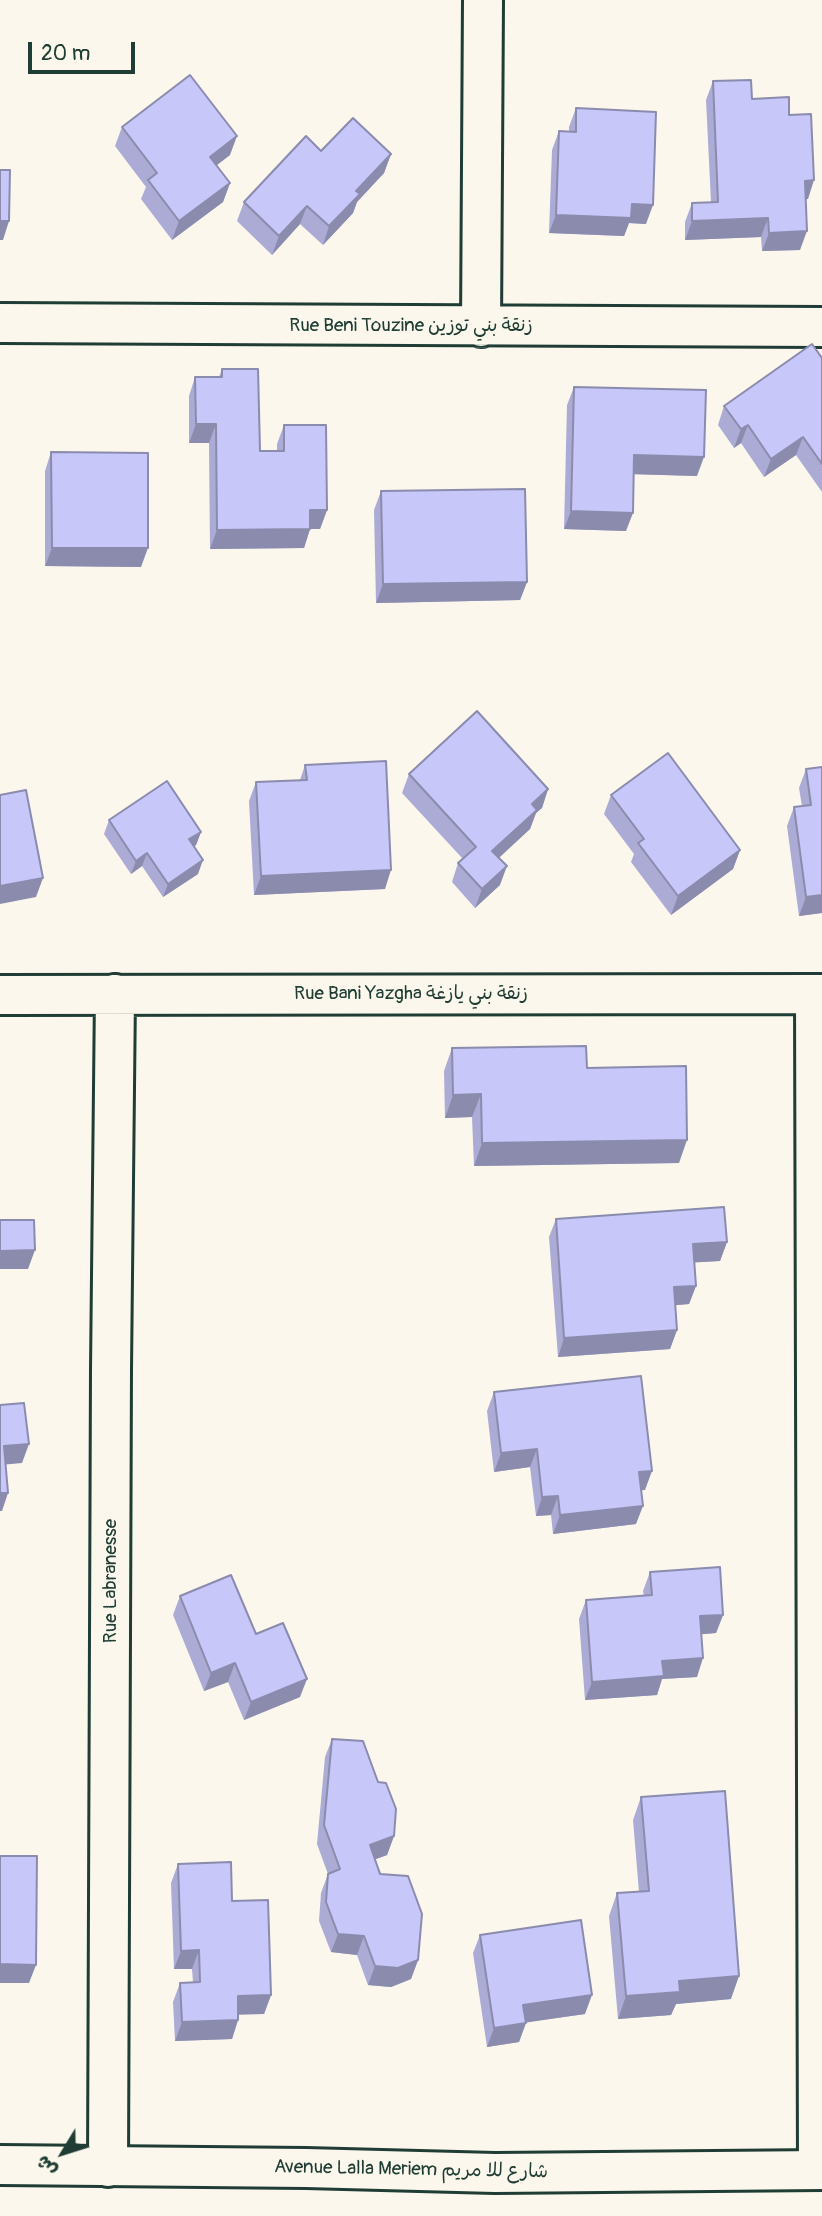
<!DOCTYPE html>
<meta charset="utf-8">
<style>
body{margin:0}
#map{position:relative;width:822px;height:2216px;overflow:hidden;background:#fbf7ec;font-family:Pangolin,"Playpen Sans Arabic",sans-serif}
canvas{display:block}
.north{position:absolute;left:28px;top:2118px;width:70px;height:70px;-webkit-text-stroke:5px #fbf7ec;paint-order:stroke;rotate:232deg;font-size:19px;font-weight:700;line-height:28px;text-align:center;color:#1f3d34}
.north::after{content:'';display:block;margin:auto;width:24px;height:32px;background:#1f3d34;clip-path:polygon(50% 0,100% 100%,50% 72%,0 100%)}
.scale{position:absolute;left:28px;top:42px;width:107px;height:32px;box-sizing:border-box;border:4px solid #1f3d34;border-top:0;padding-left:9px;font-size:21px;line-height:24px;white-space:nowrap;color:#1f3d34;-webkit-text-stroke:5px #fbf7ec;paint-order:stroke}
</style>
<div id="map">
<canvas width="822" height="2216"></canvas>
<div class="north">ش</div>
<div class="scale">20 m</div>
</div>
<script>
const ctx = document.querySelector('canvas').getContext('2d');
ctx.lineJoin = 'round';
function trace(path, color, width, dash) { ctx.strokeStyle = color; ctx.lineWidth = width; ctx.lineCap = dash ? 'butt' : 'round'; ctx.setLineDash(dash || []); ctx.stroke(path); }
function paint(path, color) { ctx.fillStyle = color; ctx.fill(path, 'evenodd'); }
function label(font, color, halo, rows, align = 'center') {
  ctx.font = font + ' Pangolin,"Playpen Sans Arabic",sans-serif'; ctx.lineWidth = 6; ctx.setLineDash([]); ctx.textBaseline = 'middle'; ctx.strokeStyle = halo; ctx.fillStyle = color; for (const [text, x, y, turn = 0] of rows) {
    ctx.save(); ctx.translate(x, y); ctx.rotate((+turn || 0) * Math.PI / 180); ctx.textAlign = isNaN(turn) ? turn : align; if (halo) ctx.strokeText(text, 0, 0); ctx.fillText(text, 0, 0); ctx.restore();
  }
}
const street = new Path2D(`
 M0,323L822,327
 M481,327L483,0
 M815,994L818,2170
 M0,995L822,994
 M108,2167L111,1369L115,994`);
const secondary = new Path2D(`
 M0,2165L306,2168L495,2173L822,2170`);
trace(street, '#1f3d34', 44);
trace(secondary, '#1f3d34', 44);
trace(street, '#fbf7ec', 38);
trace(secondary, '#fbf7ec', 38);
paint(new Path2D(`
 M713,81L789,115L808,199H805L800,250L762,251L761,237L685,240V222L692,203L711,202L706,100Z
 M576,108L646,224L629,223L624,236L549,233L552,150L559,131H569V127Z
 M122,127L230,155L216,165L230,183L223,202L172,240L141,199L146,187L115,146Z
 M321,151L391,154L384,173L357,202L353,213L323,245L300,224L272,255L237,221L244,202Z
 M822,358V492L796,455L764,477L741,443L734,448L718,425L724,406Z
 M222,369L260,451H277V444L284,425L327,510L320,529H310L304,548L210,549L209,443H189V396L195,377H219Z
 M574,387L697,476L633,474L626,531L564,529L567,405Z
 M51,452L141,567L45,566V471Z
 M381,491L527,582L520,600L376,603L374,510Z
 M305,765L385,889L254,895L249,801L256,782L300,780Z
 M822,767V913L799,916L787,826L794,807L802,806L799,788L806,769Z
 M409,774L548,789L542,808L536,813L530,829L499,857L500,885L475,908L452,882L458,863L463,859L402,793Z
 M611,795L740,850L733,869L671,915L631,862L634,854L604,814Z
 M109,820L201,832L196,845L194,847L198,874L163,897L142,866L131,874L104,834Z
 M452,1048L587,1068L679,1163L474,1166L472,1117L445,1118L444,1071Z
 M556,1219L727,1242L720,1261L694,1262L696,1286L689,1304L675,1305L677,1330L670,1349L558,1357L549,1237Z
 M494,1392L645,1490H641L636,1524L553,1534L551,1515L536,1516L530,1467L494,1472L487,1411Z
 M650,1572L723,1615L716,1633L701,1634L697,1677L662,1679L657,1695L585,1700L579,1619L586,1600L644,1596L643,1591Z
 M180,1596L256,1634L300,1697L244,1720L228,1682L204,1691L173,1615Z
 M332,1739L394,1836L387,1855L375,1859L418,1960L411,1979L391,1987L368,1985L357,1955L331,1952L319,1921L321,1893L328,1874L317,1844L325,1757Z
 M641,1797L731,1999L676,2004L671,2015L618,2019L609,1916L617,1893L639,1892L633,1820Z
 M178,1864L232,1901L271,1995L264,2014H238V2020L232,2039L175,2041L173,2002L180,1983L193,1982L192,1969H174L171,1883Z
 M480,1935L585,2014L526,2022L519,2042L487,2047L473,1953Z`), '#ababd6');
paint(new Path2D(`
 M237,136L230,155L203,176L210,157Z
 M391,154L384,173L357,202L353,213L323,245L329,226L356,191Z
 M814,180L808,199L798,200L805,181Z
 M230,183L223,202L172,240L179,221Z
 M632,204L653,205L646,224L629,223L624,236L549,233L556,215Z
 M307,206L300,224L272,255L279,236Z
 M768,218L761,237L685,240L692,221Z
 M0,221H9L3,240H0Z
 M807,231L800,250L762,251L769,233Z
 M196,424H216L209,443H189Z
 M748,425L741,443L734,448L741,429Z
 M803,437L796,455L764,477L771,459Z
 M634,455L704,457L697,476L627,474Z
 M310,510H327L320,529H303Z
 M571,511L633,513L626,531L564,529Z
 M310,529L304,548L210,549L217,530Z
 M52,548H148L141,567L45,566Z
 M527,582L520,600L376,603L383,584Z
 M548,789L542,808L536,813L530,829L486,870L492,851L532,804Z
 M201,832L196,845L184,853L189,839Z
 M740,850L733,869L671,915L678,896Z
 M147,853L142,866L131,874L136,861Z
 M203,860L198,874L163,897L168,884Z
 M507,866L500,885L475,908L482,889Z
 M391,870L385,889L254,895L261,876Z
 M43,878L36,897L0,904V886Z
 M822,895V913L799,916L806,897Z
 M481,1094L472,1117L445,1118L453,1095Z
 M687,1140L679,1163L474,1166L482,1143Z
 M727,1242L720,1261L686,1263L693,1244Z
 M35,1250L28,1269H0V1251Z
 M696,1286L689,1304L667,1306L674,1287Z
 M677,1330L670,1349L558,1357L564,1338Z
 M29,1444L22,1463L0,1465L4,1446Z
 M537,1449L530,1467L494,1472L501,1453Z
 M652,1471L645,1490L632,1491L639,1472Z
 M0,1493H8L2,1511H0Z
 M558,1496L551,1515L536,1516L542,1497Z
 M643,1506L636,1524L553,1534L560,1515Z
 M723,1615L716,1633L693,1635L700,1616Z
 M703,1658L697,1677L662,1679L657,1695L585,1700L592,1682L662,1661Z
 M235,1663L228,1682L204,1691L211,1673Z
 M307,1679L300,1697L244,1720L251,1702Z
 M394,1836L387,1855L363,1864L370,1845Z
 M338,1934L364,1936L357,1955L331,1952Z
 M199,1950L192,1969H174L181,1951Z
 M418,1960L411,1979L391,1987L368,1985L375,1966Z
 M0,1964L36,1965L29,1983H0Z
 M739,1976L731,1999L676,2004L671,2015L618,2019L626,1996L679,1981Z
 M271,1995L264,2014L231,2015L238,1996Z
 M592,1995L585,2014L516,2024L523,2005Z
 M238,2020L232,2039L175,2041L182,2022Z
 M526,2023L519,2042L487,2047L494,2028Z`), '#8b8bae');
const building = new Path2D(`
 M190,75L237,136L210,157L230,183L179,221L148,180L157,173L122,127Z
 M751,80L752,99L789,97V115L811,114L814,180L805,181L807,231L769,233L768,218L692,221V203L718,202L713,81Z
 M576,108L656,112L653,205L632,204L631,218L556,215L559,131L576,132Z
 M353,118L391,154L356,191L360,194L329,226L307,206L279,236L244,202L306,136L321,151Z
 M0,170H10L9,221H0Z
 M812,344L822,358V464L803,437L771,459L748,425L741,429L724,406Z
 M222,369H258L260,451H284V425H326L327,510H310V529L217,530L216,424H196L195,377H222Z
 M574,387L706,390L704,457L634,455L633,513L571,511Z
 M51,452L148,453V548H52Z
 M525,489L527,582L383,584L381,491Z
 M477,711L548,789L532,804L537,810L492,851L507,866L482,889L458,863L476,847L409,774Z
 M668,753L740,850L678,896L638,843L644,839L611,795Z
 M386,761L391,870L261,876L256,782L307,780L305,765Z
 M822,767V895L806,897L794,807L811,805L806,769Z
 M167,781L201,832L189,839L203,860L168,884L147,853L136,861L109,820Z
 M26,790L43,878L0,886V795Z
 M586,1046L587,1068L686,1066L687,1140L482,1143L481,1094L453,1095L452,1048Z
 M724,1207L727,1242L693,1244L696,1286L674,1287L677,1330L564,1338L556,1219Z
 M0,1220H34L35,1250L0,1251Z
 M641,1376L652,1471L639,1472L643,1506L560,1515L558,1496L542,1497L537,1449L501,1453L494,1392Z
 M24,1403L29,1444L4,1446L8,1493H0V1405Z
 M720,1567L723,1615L700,1616L703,1658L662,1661L664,1676L592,1682L586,1600L652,1595L650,1572Z
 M231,1575L256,1634L283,1623L307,1679L251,1702L235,1663L211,1673L180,1596Z
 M332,1739L363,1741L378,1782L386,1783L396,1809L394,1836L370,1845L380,1874L408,1876L422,1914L418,1960L398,1968L375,1966L364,1936L338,1934L326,1902L328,1874L340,1869L324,1825Z
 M725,1791L739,1976L679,1981L680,1992L626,1996L617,1893L649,1891L641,1797Z
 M0,1856H37L36,1965L0,1964Z
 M231,1862L232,1901L268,1900L271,1995L238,1996V2020L182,2022L180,1983L200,1982L199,1950L181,1951L178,1864Z
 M581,1920L592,1995L523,2005L526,2023L494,2028L480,1935Z`);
paint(building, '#c7c7f9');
trace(building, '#8b8bae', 2);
label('19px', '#1f3d34', '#fbf7ec', [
 ["Rue Beni Touzine زنقة بني توزين",411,326],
 ["Rue Bani Yazgha زنقة بني يازغة",411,994],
 ["Rue Labranesse",111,1581,-90],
 ["Avenue Lalla Meriem شارع للا مريم",411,2170,1]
]);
</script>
